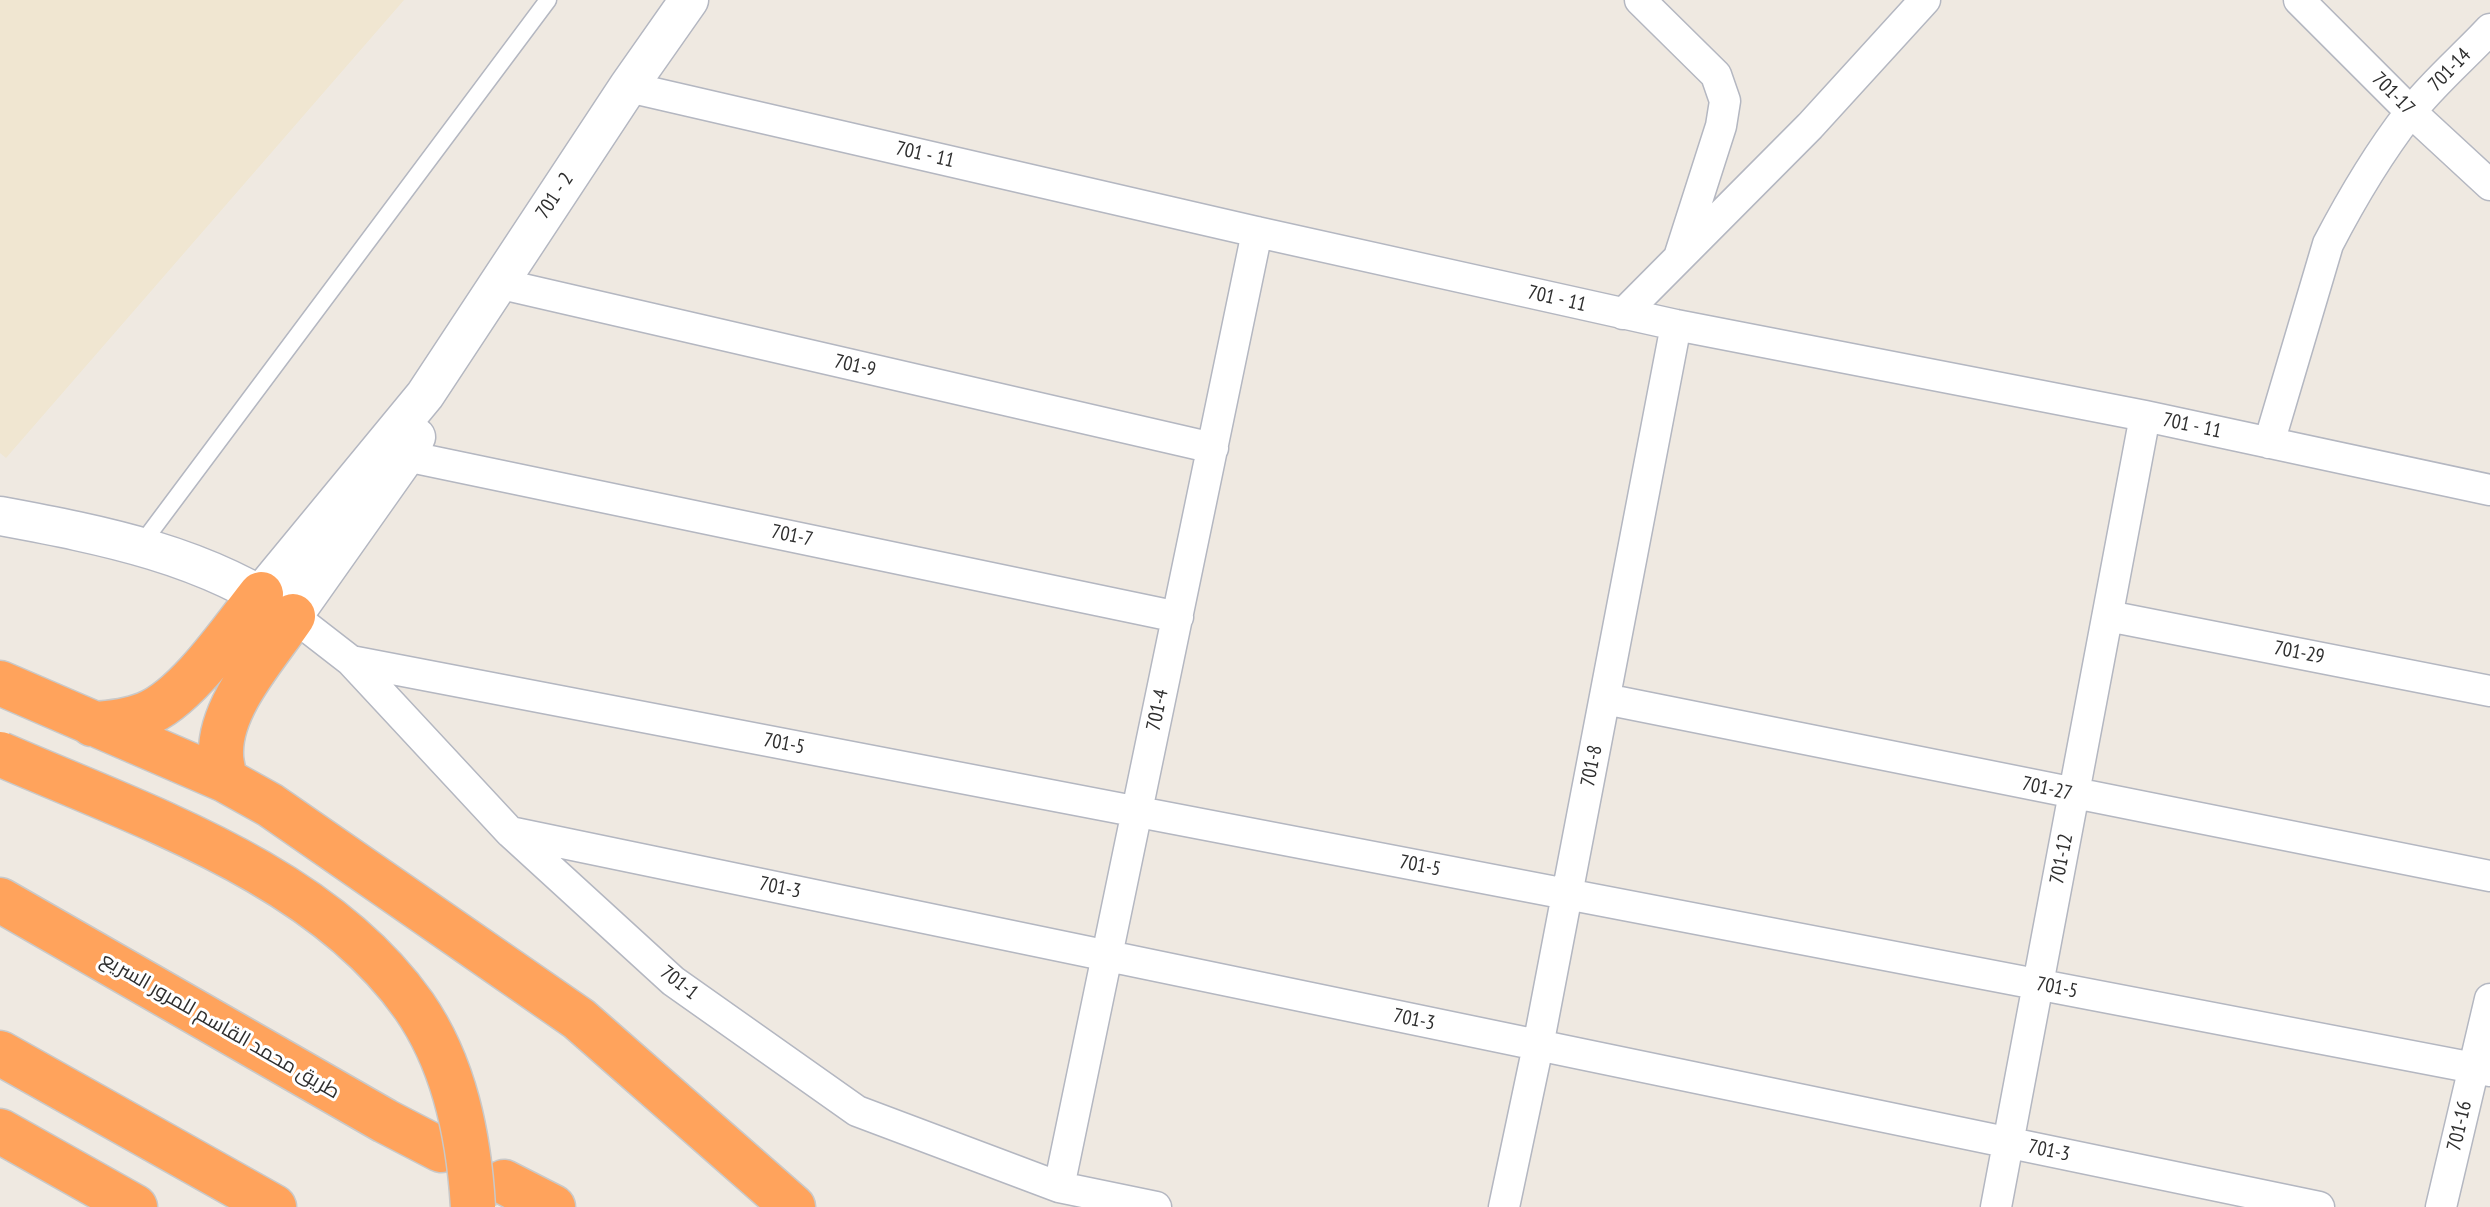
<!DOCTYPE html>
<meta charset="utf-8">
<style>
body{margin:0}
canvas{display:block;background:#efe9e1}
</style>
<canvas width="2490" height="1207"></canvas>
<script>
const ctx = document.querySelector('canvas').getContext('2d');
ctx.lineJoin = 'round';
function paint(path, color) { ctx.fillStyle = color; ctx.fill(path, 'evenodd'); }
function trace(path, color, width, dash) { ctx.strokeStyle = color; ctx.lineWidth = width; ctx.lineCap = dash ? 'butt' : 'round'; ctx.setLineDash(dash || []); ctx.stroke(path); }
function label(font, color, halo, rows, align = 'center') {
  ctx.font = font + ' "PT Sans Narrow",Cairo,sans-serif'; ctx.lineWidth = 6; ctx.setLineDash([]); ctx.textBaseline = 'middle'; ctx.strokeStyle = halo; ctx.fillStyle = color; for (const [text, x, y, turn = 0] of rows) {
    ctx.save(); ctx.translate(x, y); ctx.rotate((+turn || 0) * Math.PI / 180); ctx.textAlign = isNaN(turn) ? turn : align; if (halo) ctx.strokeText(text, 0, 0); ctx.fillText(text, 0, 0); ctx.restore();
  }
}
paint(new Path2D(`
 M0,0H404L6,458L0,453Z`), '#f0e6d1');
const service = new Path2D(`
 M140,546L548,0`);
const minor = new Path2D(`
 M1640,0L1716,75L1725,101L1721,126L1680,254
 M2299,0L2411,112L2490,185
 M628,87L1257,232L1676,325L2145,416L2490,490
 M497,283L1213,448
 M1623,314L1810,126L1925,0
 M2269,443L2328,244C2352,198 2378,154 2409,114C2433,83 2464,57 2490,29
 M406,456L1178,617
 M293,616L351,661L510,832L673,981L857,1111L1059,1187L1156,1207
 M2108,616L2490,691
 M351,661L2490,1071
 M1605,699L2490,876
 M510,832L2319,1207
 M1059,1187L1257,232
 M1504,1207L1538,1046L1676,325
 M1996,1207L2145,416
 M2441,1207L2490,999`);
const tertiary = new Path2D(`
 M0,516C103,535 206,555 293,616L406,456L416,437
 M261,594L425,395L628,87L689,0`);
const motorway = new Path2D(`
 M0,683L225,780L270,805L579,1019L793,1207
 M92,724C111,723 129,721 146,714C187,698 233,629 261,594
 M225,780C224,772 221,763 221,755C219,706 267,655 293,616
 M0,900L385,1121L441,1150
 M0,1053L274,1207
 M0,1131L135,1207
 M504,1182L553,1207`);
trace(service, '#b4b7c1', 19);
trace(minor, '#b4b7c1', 33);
trace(tertiary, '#b4b7c1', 41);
trace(motorway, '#c9c9c9', 47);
trace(service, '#fff', 16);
trace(minor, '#fff', 30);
trace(tertiary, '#fff', 38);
trace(motorway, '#ffa35c', 44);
const motorwayBridge = new Path2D(`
 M0,754C142,816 321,874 414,1006C455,1065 469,1137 473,1207`);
trace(motorwayBridge, '#c9c9c9', 47, []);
trace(motorwayBridge, '#ffa35c', 44);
label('20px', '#2e2e2e', '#fff', [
 ["701-14",2450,70,-46],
 ["701-17",2393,94,45],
 ["701 - 11",925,155,13],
 ["701 - 2",555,196,-56],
 ["701 - 11",1557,299,13],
 ["701-9",855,366,13],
 ["701 - 11",2192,426,12],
 ["701-7",792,536,12],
 ["701-29",2299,653,11],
 ["701-4",1158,710,-78],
 ["701-5",784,744,11],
 ["701-8",1592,766,-79],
 ["701-27",2047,789,12],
 ["701-12",2062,859,-79],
 ["701-5",1420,866,11],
 ["701-3",780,888,12],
 ["701-1",679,983,38],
 ["701-5",2057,988,11],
 ["701-3",1414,1020,12],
 ["طريق محمد القاسم للمرور السريع",220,1026,30],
 ["701-16",2460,1126,-77],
 ["701-3",2049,1151,12]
]);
</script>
